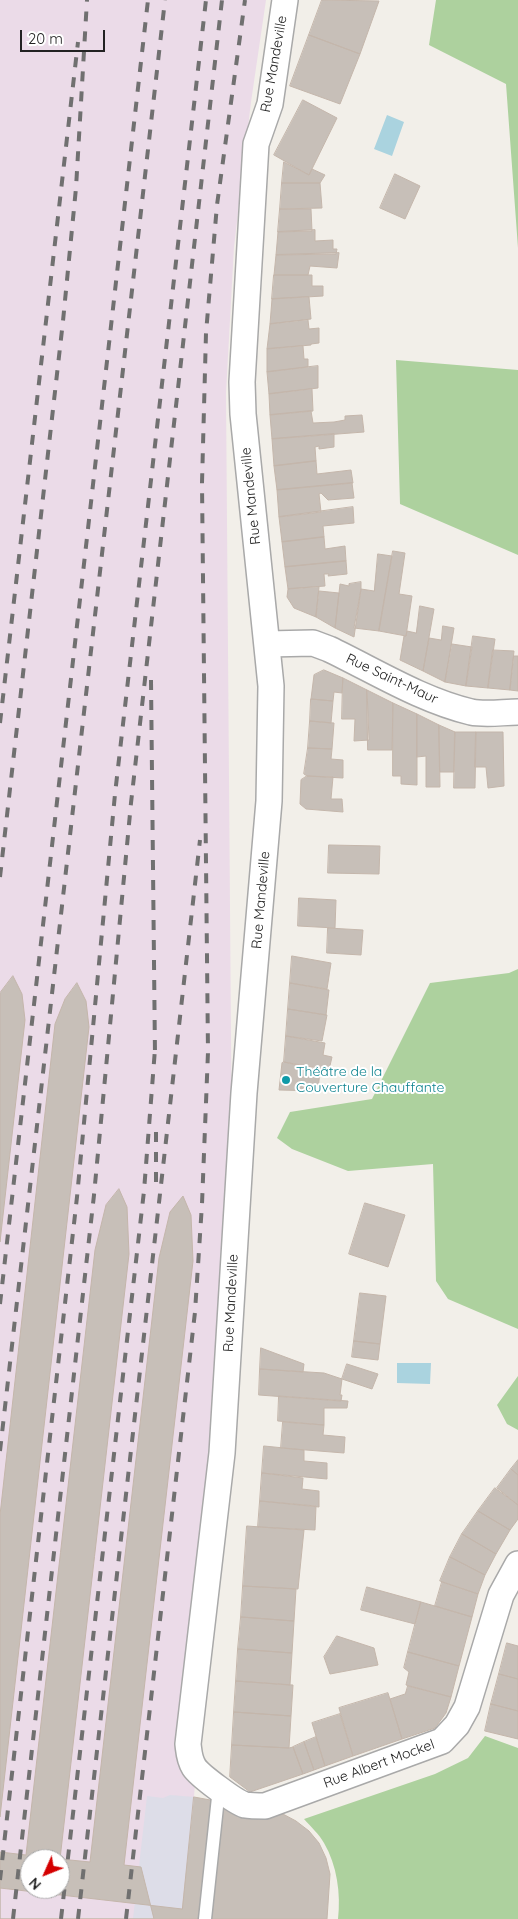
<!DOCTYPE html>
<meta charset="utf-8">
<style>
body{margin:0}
#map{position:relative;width:518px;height:1919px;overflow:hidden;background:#f2efe9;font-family:Quicksand,sans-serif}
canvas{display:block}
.north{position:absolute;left:20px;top:1849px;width:50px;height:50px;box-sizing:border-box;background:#fff;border:1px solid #a7a7a7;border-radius:50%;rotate:226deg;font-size:14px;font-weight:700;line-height:20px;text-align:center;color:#222}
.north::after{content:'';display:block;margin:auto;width:18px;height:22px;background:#d40000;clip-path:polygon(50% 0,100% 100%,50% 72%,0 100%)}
.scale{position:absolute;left:20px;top:30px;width:85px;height:22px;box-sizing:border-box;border:2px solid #222;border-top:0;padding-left:6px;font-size:15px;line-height:18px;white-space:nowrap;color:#222;-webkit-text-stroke:4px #fff;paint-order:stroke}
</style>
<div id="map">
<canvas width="518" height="1919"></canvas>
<div class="north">N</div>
<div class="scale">20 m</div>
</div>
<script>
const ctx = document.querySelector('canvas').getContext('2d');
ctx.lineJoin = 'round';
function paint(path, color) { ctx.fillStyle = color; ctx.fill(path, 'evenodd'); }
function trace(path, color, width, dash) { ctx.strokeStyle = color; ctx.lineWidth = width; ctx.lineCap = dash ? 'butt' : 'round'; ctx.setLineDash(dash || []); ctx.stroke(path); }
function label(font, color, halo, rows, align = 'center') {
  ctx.font = font + ' Quicksand,sans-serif'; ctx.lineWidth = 4; ctx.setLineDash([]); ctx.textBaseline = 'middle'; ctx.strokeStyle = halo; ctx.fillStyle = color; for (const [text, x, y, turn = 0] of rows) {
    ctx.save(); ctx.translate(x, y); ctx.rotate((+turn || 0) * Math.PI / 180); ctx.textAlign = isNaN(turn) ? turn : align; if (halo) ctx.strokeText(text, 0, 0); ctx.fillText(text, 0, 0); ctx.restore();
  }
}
paint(new Path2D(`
 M0,0H266L251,102L234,247L226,393L232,1165L216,1481L194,1797L181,1919H0ZM30,1859H60V1889H30Z`), '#ebdbe8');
paint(new Path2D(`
 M436,0H518V248L506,84L429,45Z
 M396,360L518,370V555L400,504Z
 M518,969V1329L448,1299L436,1281L433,1164L348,1171L292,1149L277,1138L290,1112L372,1099L430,983L509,973Z
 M518,1376V1430L507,1424L497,1405Z
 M485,1736L518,1748V1919H338C341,1894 337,1865 324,1843C319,1834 311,1827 304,1819L435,1774L468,1758Z`), '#add19e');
paint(new Path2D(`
 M170,1795L194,1797L181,1919H133L147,1796L163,1798Z`), '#dddde8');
paint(new Path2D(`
 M387,115L404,122L392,156L374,149Z
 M397,1363H431L430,1384L397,1383Z`), '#aad3df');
const building = new Path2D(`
 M322,0L379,1L360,54L309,35Z
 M309,35L360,54L340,104L290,86Z
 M303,100L337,118L309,175L274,155Z
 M284,162L309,175L312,169L325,175L320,183H282Z
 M395,174L420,186L405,219L380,208Z
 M282,183H320L322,208L280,209Z
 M280,209H311L312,231L278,232Z
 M315,230V241L333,240V249H337L336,254L276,255L278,232Z
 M339,253L337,268L310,266L308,275H274L276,255Z
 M274,275H312V286H323V296L272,299Z
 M309,297L311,319L270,324L272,299Z
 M308,320L309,329L319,328V343L311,344V345L267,349L270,324Z
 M303,346L304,359H308V367L267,372V349Z
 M318,366V388L269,394L267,372Z
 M312,389L313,411L270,415L269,394Z
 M311,411L313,423L334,422L345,420V416L362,415L364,432L272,439L270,415Z
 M334,434V447L319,449V446L315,447L316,461L274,466L272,439Z
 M316,461L317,474L351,470L353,483L277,490L274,466Z
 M352,483L354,498L328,500L321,493L319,494L321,512L279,517L277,490Z
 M353,507L354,523L323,526L324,537L282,542L279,517Z
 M324,537L325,549L345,546L346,561L285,567L282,542Z
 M393,551L405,553L399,594L412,596L406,636L379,631Z
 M378,554L392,556L379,631L354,628L361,589L374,591Z
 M346,561L347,574L328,576L329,574H324L325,586L288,589L285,567Z
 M361,582V589L354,637L335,628L339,593L340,584L349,586V584Z
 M319,587L316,617L294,608L287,597L288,589Z
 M319,591L339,593L335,628L316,617Z
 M420,606L434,609L423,671L400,660L404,636H406L407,631L416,633Z
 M443,626L454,628L445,682L423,671L429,638L441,640Z
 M473,636L495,639L488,688L466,686Z
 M452,644L472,647L466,686L445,682Z
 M493,650L514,651L510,690L488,688Z
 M514,656H518V691L510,690Z
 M324,670L343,678L342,693L334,692L333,701L311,699L314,675Z
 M343,678L367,690L369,740L354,741L355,719H342Z
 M367,690L393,703L392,750H368Z
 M311,699L333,701L331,723L310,721Z
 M393,703L417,714V785L401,784V776H393Z
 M417,714L439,725L440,787H426V756L417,757Z
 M310,721L334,723L332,749L308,748Z
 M439,725L455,732L454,772H440Z
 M455,732H476L475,788H454Z
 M476,732H503L504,786L488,788L486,767H475Z
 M308,748L332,749L331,759L343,760V778L307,776L304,774Z
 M307,776L333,777L331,799H342L343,812L306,809L300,804L301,780Z
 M329,845L380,846L379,874L328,873Z
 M299,898L336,900L335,928L298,926Z
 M328,928L363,930L361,955L327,953Z
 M292,956L331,963L327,989L290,983Z
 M13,976L22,994L25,1020L0,1242V993Z
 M77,983L86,1001L89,1027L0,1817V1515L55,1024L65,999Z
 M290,983L329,990L326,1015L288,1009Z
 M288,1009L327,1015L322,1041L286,1036Z
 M286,1036L325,1043L323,1055L332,1057L329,1070L284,1062Z
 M284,1062L320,1070L318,1091L279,1090L282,1063Z
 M119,1189L127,1207L129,1254L60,1859L90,1862L159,1258L170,1212L183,1196L191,1215L193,1261L124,1865L141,1867L154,1919H0V1852L26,1855L95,1250L106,1205ZM30,1859H60V1889H30Z
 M365,1203L405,1215L388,1267L349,1254Z
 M360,1293L386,1296L380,1344L354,1341Z
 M354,1341L380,1344L378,1360L352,1357Z
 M261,1348L304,1364L303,1372L260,1369Z
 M347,1364L378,1374L372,1389L342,1379Z
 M260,1369L324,1373L342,1379L340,1395H342L341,1401L259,1395Z
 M279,1396L348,1401L347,1408H324V1425L278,1421Z
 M283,1422L324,1425L323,1435L345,1437L344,1453L281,1448Z
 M264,1446L304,1450V1461L327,1463V1479L262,1473Z
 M518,1460V1475L511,1469Z
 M511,1469L518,1475V1505L497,1488Z
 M262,1473L303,1478L302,1489L319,1491V1507L260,1501Z
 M495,1488L518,1505V1519L510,1530L478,1511Z
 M260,1501L316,1506L315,1530L258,1527Z
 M478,1511L510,1530L496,1554L462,1534Z
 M247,1526L304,1530L298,1589L243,1586Z
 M462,1534L496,1554L485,1575L450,1557Z
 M450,1557L485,1575L478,1594L440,1581Z
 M442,1582L478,1594L472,1617L435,1606Z
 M243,1586L296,1589L294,1621L241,1617Z
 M367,1587L421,1602L415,1624L361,1610Z
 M421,1602L472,1617L459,1666L408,1652Z
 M241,1617L294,1621L292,1653L238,1649Z
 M337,1636L374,1648L378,1665L330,1674L324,1657Z
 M507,1643L518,1646V1679L499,1674Z
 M238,1649L292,1653L290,1685L236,1681Z
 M408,1652L459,1666L451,1697L406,1685L409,1672L404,1668Z
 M499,1674L518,1679V1711L491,1704Z
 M236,1681L293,1685L291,1716L234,1712Z
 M408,1686L451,1697L446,1713L435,1728L402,1739L390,1699L405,1694Z
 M388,1693L402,1739L353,1756L339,1708Z
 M491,1704L518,1711V1739L485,1731Z
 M234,1712L291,1716L289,1748L232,1745Z
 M340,1714L353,1756L325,1766L312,1723Z
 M316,1737L325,1766L314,1770L304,1742Z
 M304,1742L314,1770L303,1774L293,1747Z
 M232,1745L289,1748L293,1747L303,1774L250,1792L230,1777Z
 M194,1797L281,1813L296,1821L309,1831L319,1843L326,1858L330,1874L327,1919H0V1888L182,1909Z`);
paint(building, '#c7bfb8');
trace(building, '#c4b6ab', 1);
const service = new Path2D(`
 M205,1919L219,1788`);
const minor = new Path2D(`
 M285,0L270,104L256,144L242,382L243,414L271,686L269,801L244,1093L222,1453L188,1744C189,1752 189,1759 194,1767C199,1775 235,1802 245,1805C251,1806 259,1806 265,1806L442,1741L457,1725L467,1707L501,1595L518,1564
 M267,644L313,643L329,649C375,671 421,700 471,712C486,715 503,712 518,712`);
trace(service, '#a9a9a9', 15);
trace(minor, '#a9a9a9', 28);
trace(service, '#fff', 12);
trace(minor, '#fff', 25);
trace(new Path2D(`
 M151,680L155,1055
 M0,723L78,42
 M0,877L63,321L76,188L87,0
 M156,1132V1185
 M0,1304L148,0
 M0,1451L165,0
 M0,1880L77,1197L115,794L206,0
 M13,1919L94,1195L131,803L222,0
 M61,1919L144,1191L155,1049
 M78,1919L200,840
 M126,1919L195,1312L202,1204L208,1052L202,483L206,333L217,205L245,0`), '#707070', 4, [10, 10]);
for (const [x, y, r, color] of [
 [286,1080,5,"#0f9aa8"]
]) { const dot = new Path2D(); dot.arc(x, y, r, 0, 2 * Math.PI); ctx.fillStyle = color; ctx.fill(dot); trace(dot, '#fff', 2); }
label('14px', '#222', '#fff', [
 ["Rue Mandeville",274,64,-80],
 ["Rue Mandeville",251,496,-96],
 ["Rue Saint-Maur",392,679,25],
 ["Rue Mandeville",261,900,-85],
 ["Rue Mandeville",231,1303,-87],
 ["Rue Albert Mockel",379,1764,-20]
]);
label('14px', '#0d838f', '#fff', [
 ["Théâtre de la",296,1072],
 ["Couverture Chauffante",296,1088]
], 'left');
</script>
